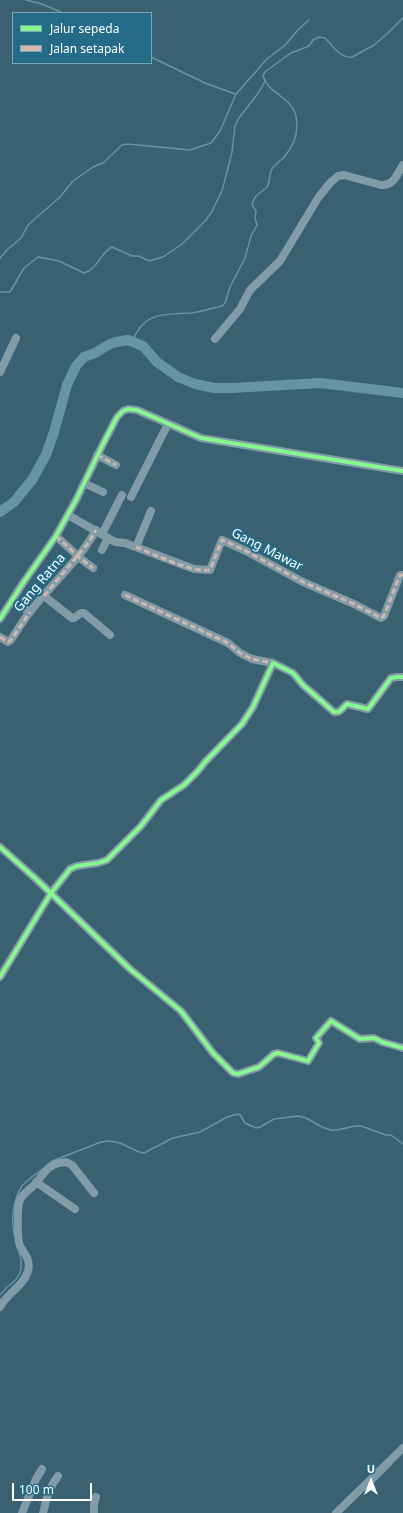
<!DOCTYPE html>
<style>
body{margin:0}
#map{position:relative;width:403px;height:1513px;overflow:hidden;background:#3a6171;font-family:"Noto Sans",sans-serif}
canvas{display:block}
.legend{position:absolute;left:12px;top:12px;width:140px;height:52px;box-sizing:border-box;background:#246b87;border:1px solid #7ca6b7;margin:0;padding:5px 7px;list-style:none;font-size:12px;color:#fff}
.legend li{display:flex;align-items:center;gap:8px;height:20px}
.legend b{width:20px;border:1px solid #7ca6b7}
.north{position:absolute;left:351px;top:1461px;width:40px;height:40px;-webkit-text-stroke:3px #246b87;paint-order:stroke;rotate:0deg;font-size:11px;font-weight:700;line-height:16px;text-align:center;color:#fff}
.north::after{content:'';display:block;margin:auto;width:14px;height:18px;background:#fff;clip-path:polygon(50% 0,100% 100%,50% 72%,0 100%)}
.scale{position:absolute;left:12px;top:1483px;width:80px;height:18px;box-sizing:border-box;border:2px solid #fff;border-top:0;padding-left:5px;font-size:12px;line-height:14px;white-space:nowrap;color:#fff;-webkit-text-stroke:3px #246b87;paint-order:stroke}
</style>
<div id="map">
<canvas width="403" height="1513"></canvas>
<ul class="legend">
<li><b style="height:5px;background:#87f88f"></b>Jalur sepeda</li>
<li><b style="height:5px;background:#d1b7ad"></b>Jalan setapak</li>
</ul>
<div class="north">U</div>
<div class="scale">100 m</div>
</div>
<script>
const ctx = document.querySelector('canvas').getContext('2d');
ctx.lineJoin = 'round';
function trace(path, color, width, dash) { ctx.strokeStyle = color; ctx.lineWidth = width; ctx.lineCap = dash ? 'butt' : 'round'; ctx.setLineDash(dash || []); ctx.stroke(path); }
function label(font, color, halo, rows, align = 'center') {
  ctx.font = font + ' "Noto Sans",sans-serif'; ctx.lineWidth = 4; ctx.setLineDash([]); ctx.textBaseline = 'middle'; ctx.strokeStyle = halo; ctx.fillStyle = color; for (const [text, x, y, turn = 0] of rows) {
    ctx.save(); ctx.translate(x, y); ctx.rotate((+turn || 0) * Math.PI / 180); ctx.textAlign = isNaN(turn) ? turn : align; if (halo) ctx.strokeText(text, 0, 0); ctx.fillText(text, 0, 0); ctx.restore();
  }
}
trace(new Path2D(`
 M26,0L42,4L63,13
 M151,57L205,83L235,94
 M0,258L7,250L21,238L28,225L60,197L73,181L93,167L103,163L122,145L127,144L190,150L211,143L220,131L236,94L267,59L285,45L298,30L309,20
 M0,292H10L24,268L38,257L59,261L84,273C98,269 100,253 112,247L132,256H139L149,261L163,257L182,244L206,220L211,213L222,191L232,152L235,126L239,118L259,92L265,81
 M132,342C144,311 163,315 191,313C201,312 212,308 222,306L225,303L230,287L245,258L251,236L257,225L255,218L256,211L252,205C255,193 259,195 267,187C270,183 269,174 272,169C275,164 281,161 285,156C294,145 299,131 296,117C293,97 267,94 263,75L266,71L291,53L309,46L313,40L319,37L325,38C332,45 341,59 352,57L374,45L388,33L403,18
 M48,1164L52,1161L101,1142L109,1141L120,1143L139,1152L144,1153L173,1138L200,1132L227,1117L238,1114L240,1115L245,1123L256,1128L260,1127L274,1119L298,1116L306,1118L322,1127L331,1130H337L355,1126H361L386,1135H391L403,1144
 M14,1234C11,1218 13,1200 22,1186C28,1179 37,1173 44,1168
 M0,1295C6,1286 11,1286 16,1279C23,1271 22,1261 19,1252
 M373,1483L392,1464`), '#6693a6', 1.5);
trace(new Path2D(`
 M0,512L14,502L32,480L46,455L54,432L67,385L76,366L84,357L95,353L110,344L116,342L128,340L143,346L157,362L178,377L195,384L214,388H232L320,383L403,393`), '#6693a6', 10);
trace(new Path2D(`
 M215,339L240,309L250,290L280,261L318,198L330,183L338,176L344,175L381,185C394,186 397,174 403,165
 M0,372L16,338
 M97,455L116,465
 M84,483L103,492
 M131,497L168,424
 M68,515L115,542L125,543L194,569L210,570L222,540L246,551L303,582L354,604L381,618L384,616L400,575H403
 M102,534L122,495
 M56,536L81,559L93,568
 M136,547L151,511
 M102,550L108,538
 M125,595L228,643L240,653L252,659L273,663
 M44,596L72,618H74L81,613H84L110,635
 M12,601L30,612
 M0,619L23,583L56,536L76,500L102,446L117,417L123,411L128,409L137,410L201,438L403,471
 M0,637L8,642L11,640C17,631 23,620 30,612C51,584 79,561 96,530
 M0,847L36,879L130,969L181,1011L213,1053L233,1073L238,1074L259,1067L274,1054L278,1053L308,1061L319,1043L316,1038L331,1021L360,1039L374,1038L382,1042L403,1048
 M0,977L51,893L70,869L77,866L98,863L107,860L141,826L161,800L184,785L197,772L205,762L242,724L253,707L273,663L293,673L303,685L334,712C341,713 342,708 347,704L368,709L391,678L397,677H403
 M36,1182L75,1209
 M0,1307C7,1293 23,1287 28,1271C31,1260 25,1255 20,1246C17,1240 17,1206 20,1200C23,1193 32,1188 37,1182C46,1170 50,1163 66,1162L72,1165L94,1193
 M22,1513L36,1479L42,1469
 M43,1513C47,1498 48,1489 58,1476
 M94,1513V1504L96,1497
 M336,1513L403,1448`), '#819ca6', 8);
trace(new Path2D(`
 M97,455L116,465
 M56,536L81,559L93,568
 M136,547C154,554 191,573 210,570L222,540L246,551L303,582L354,604L381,618L384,616L400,575H403
 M125,595L228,643L240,653L252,659L273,663
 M44,596L89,542L96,530
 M0,637L8,642L11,640L30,612`), '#d1b7ad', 3, [6, 3]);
trace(new Path2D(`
 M0,619L23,583L56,536L76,500L102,446L117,417L123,411L128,409L137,410L201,438L403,471
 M0,847L36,879L130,969L181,1011L213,1053L233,1073L238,1074L259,1067L274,1054L278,1053L308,1061L319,1043L316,1038L331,1021L360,1039L374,1038L382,1042L403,1048
 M0,977L51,893L70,869L77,866L98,863L107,860L141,826L161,800L184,785L197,772L205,762L242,724L253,707L273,663L293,673L303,685L334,712C341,713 342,708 347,704L368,709L391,678L397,677H403`), '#87f88f', 4);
label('13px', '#fff', '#246b87', [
 ["Gang Mawar",267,550,27],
 ["Gang Ratna",40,583,-50]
]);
</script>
